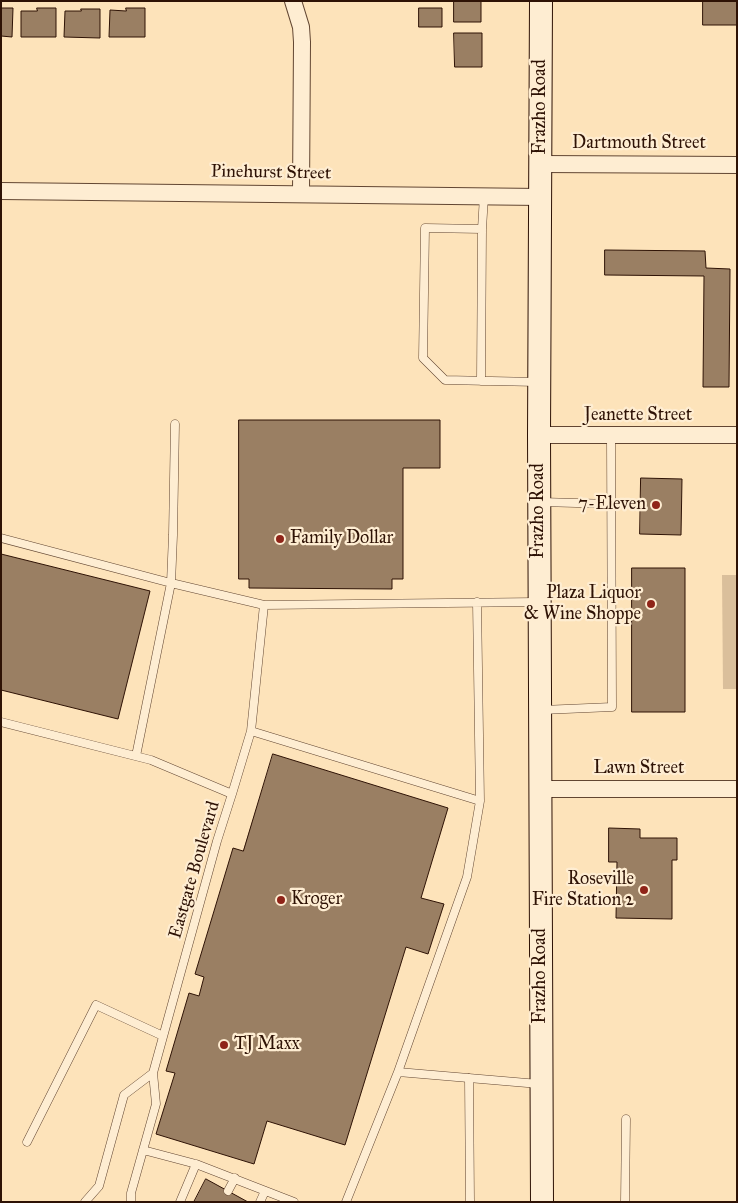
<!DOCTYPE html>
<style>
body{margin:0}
#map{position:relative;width:738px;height:1203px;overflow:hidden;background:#fde3ba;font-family:"IM FELL Great Primer",serif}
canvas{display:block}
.frame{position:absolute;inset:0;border:2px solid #2e1205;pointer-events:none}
</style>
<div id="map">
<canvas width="738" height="1203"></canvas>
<div class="frame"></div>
</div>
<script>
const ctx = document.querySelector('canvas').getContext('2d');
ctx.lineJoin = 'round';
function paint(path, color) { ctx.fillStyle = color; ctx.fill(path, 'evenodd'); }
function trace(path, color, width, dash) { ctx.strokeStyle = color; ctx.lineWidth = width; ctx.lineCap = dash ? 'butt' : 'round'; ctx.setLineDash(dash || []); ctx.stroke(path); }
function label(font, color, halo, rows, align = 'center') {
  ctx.font = font + ' "IM FELL Great Primer",serif'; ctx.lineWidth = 4.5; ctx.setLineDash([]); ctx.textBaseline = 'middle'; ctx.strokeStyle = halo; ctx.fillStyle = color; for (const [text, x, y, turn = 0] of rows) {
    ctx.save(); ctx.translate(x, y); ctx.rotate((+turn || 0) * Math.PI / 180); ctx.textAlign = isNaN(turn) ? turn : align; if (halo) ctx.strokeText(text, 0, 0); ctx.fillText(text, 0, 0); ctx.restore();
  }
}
paint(new Path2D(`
 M722,575H737V689H723Z`), '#dabf9b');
const building = new Path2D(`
 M454,1H481V22H454Z
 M703,1H737V25H703Z
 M1,8H13L12,37L1,36Z
 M37,8H56V37H21V11H37Z
 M126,8H145V37H109L110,10L126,11Z
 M419,8H442V27H419Z
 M81,9H100V38L64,37L65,11H81Z
 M454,33H482V67H455Z
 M605,250L705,251L706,268L730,269L729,387H703L704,276L605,275Z
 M239,420H440V468H403V579H392V589L249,588V579H239Z
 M641,478L682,479L681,535L640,534Z
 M1,554L150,591L118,719L1,690Z
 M632,568H685V712H632Z
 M273,754L448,808L421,898L444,904L428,954L406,947L345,1145L267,1121L254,1164L156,1134L175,1073L166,1071L189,993L199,996L204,977L195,974L233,848L243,851Z
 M609,828L640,829V838H677V860H672V919L616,918L617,862H609Z
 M206,1179L248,1202H194Z`);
paint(building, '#9a7f63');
trace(building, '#2e1205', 1);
const lane = new Path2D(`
 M484,196L482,229L425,228L423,358L445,380L537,382
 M481,381L482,229
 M541,502L611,504
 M1,538L171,583L264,605
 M477,602L480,801L467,877L398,1072L539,1084
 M542,710L612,707L611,436
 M1,722L151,760L232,794L217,841L153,1073
 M251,731L480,801
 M136,756L171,583L173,535L175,424
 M232,794L251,731L264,605L537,602
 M469,1078L470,1202
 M27,1142L96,1005L163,1036
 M143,1150L196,1164L294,1202
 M228,1191L235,1178
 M85,1202L99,1186L124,1095L153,1073L156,1104L131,1193V1202
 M180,1202L196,1164
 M260,1202L265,1191
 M346,1202L398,1072
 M625,1202L626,1119`);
const street = new Path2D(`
 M293,1L301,27L302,42L301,193
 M541,164L737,165
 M1,191L541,197
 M539,435H737
 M540,789H737`);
const secondary = new Path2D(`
 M541,1L539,435L542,1202`);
trace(lane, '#624632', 9);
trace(street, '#624632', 18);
trace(secondary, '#2e1205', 24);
trace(lane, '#feedd2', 8);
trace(street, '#feedd2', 16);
trace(secondary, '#feedd2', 22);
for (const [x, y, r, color] of [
 [656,505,5,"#8f2418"],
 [280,539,5,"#8f2418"],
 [651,604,5,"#8f2418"],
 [644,890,5,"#8f2418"],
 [281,900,5,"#8f2418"],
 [224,1045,5,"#8f2418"]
]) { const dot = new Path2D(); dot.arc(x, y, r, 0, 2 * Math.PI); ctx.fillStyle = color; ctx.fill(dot); trace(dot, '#feedd2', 2); }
label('18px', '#2e1205', '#feedd2', [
 ["Frazho Road",541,107,-90],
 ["Dartmouth Street",639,144],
 ["Pinehurst Street",271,173,1],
 ["Jeanette Street",638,416],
 ["Frazho Road",539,511,-90],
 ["Lawn Street",639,769],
 ["Eastgate Boulevard",195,870,-74],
 ["Frazho Road",541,976,-90]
]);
label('18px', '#2e1205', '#feedd2', [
 ["7-Eleven",646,505],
 ["Family Dollar",290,539,"left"],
 ["Plaza Liquor",641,594],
 ["& Wine Shoppe",641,615],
 ["Roseville",634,880],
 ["Fire Station 2",634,901],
 ["Kroger",291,900,"left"],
 ["TJ Maxx",234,1045,"left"]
], 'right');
</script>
